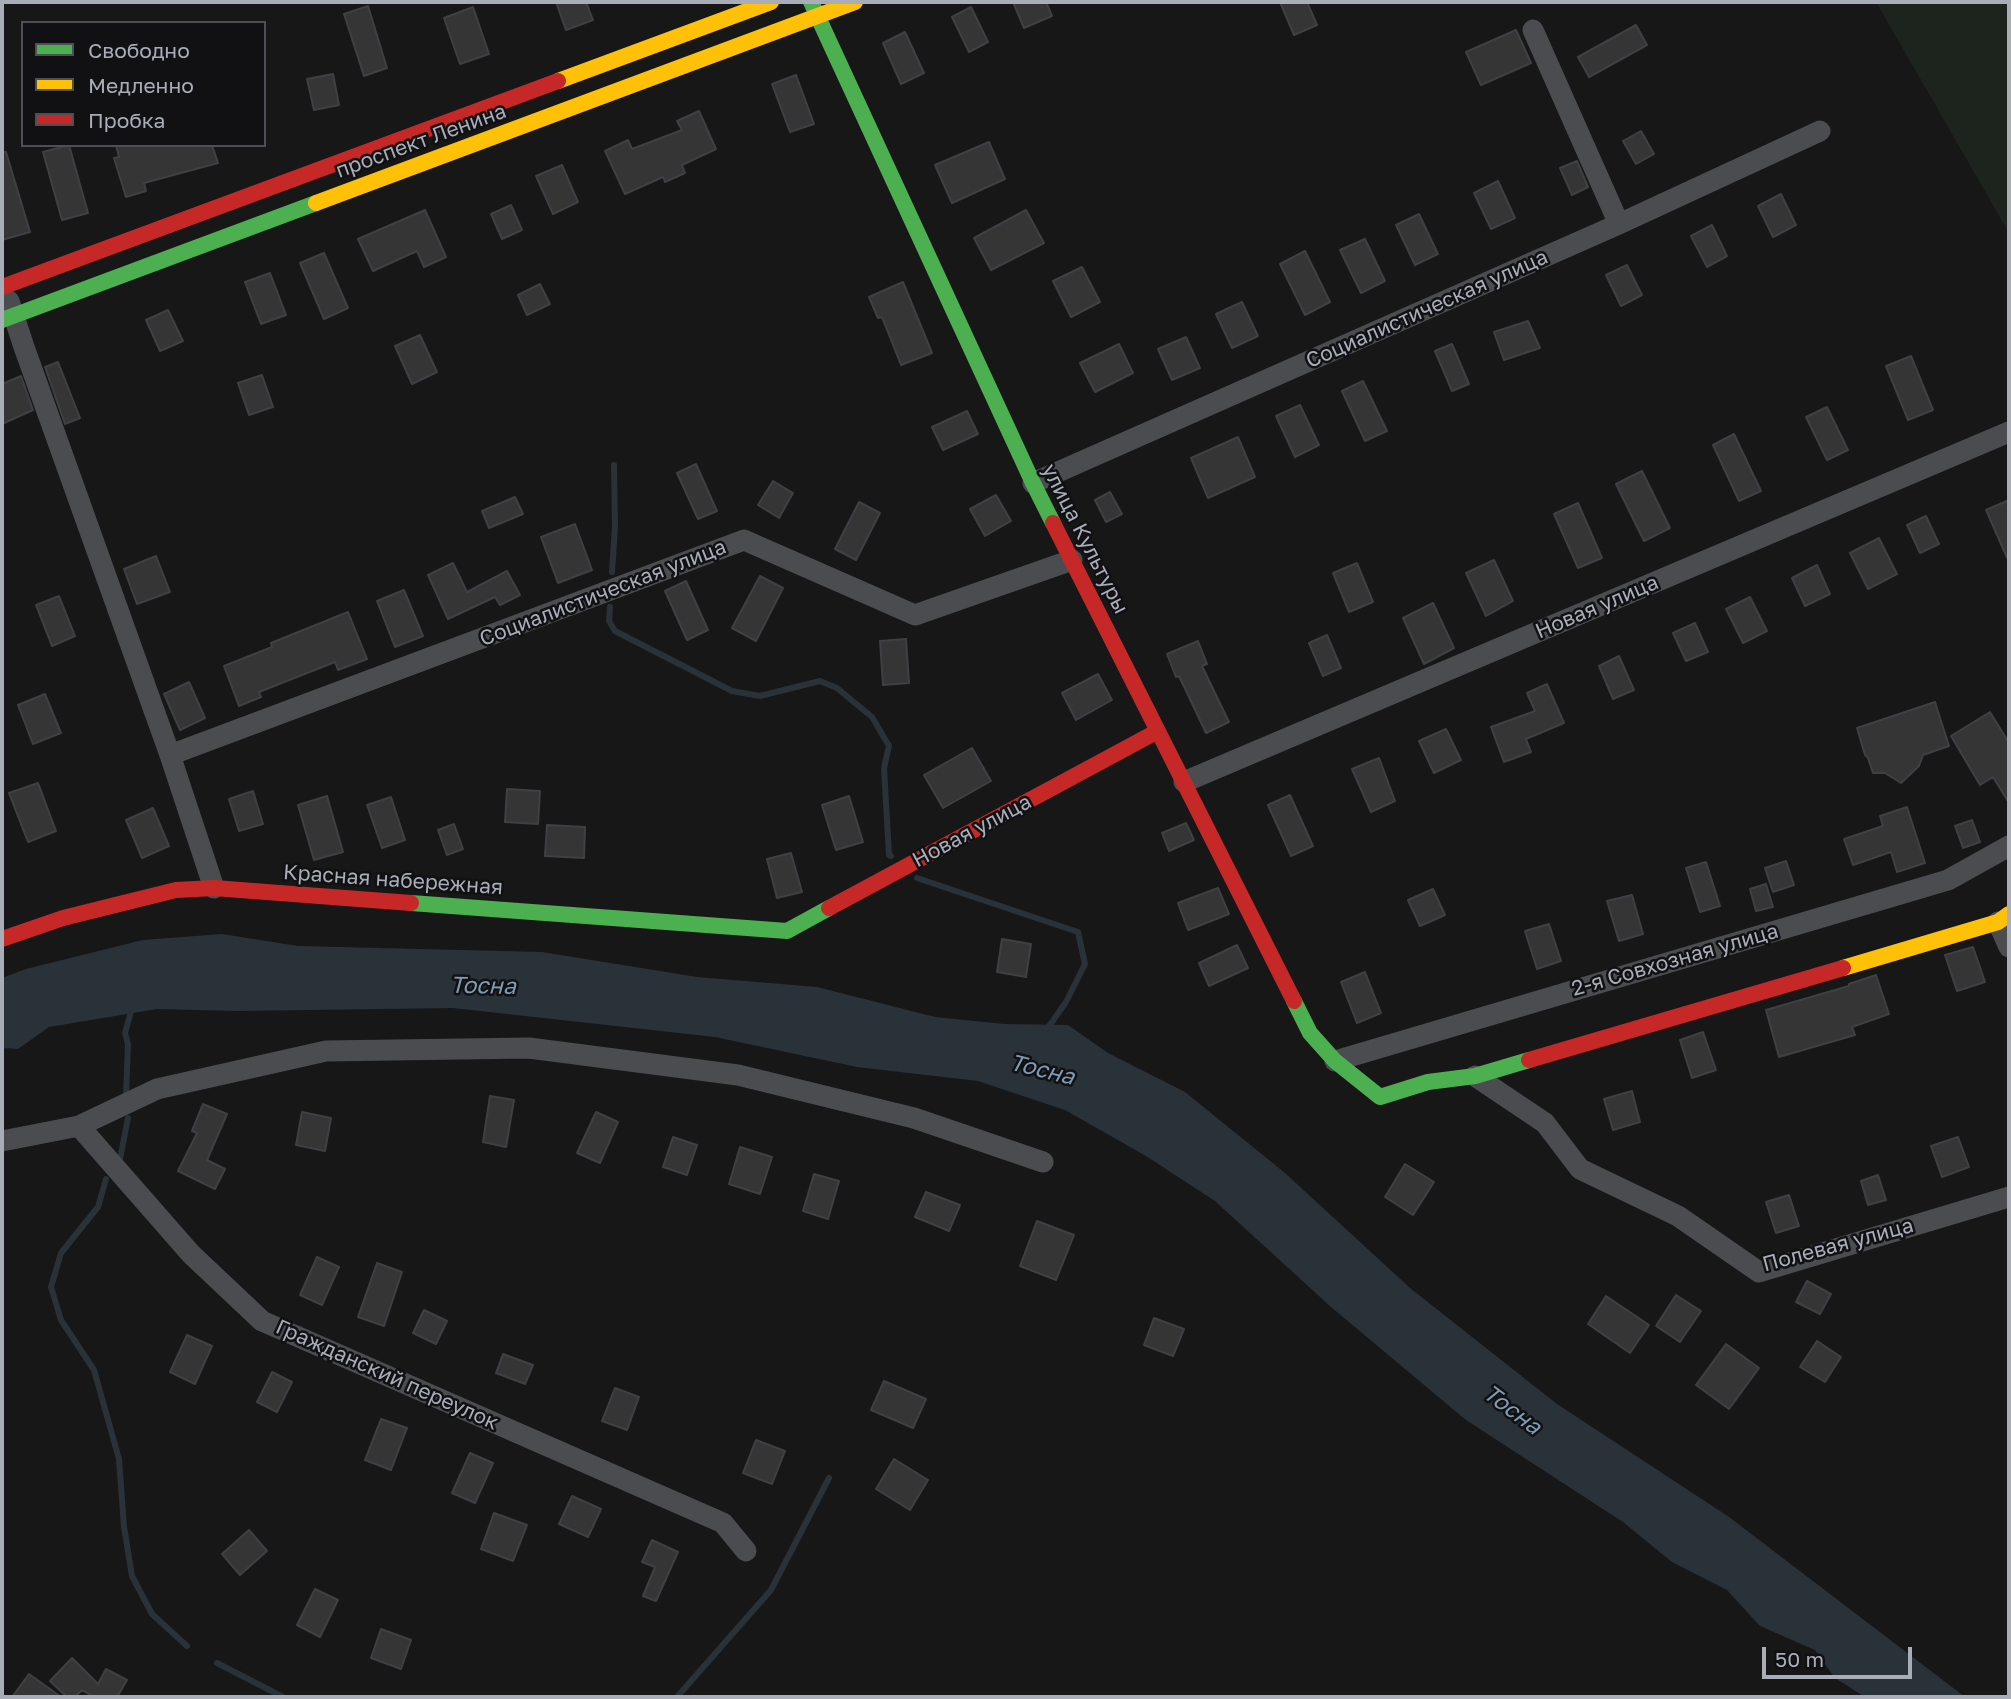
<!DOCTYPE html>
<meta charset="utf-8">
<style>
body{margin:0}
#map{position:relative;width:2011px;height:1699px;overflow:hidden;background:#171717;font-family:"Golos Text",sans-serif}
canvas{display:block}
.frame{position:absolute;inset:0;border:4px solid #a8adb8;pointer-events:none}
.legend{position:absolute;left:21px;top:21px;width:245px;height:126px;box-sizing:border-box;background:#111113;border:2px solid #4d4f55;margin:0;padding:9px 12px;list-style:none;font-size:21px;color:#a8adb8}
.legend li{display:flex;align-items:center;gap:14px;height:35px}
.legend b{width:35px;border:2px solid #4d4f55}
.scale{position:absolute;left:1762px;top:1647px;width:150px;height:32px;box-sizing:border-box;border:4px solid #a8adb8;border-top:0;padding-left:9px;font-size:21px;line-height:24px;white-space:nowrap;color:#a8adb8;-webkit-text-stroke:5px #111113;paint-order:stroke}
</style>
<div id="map">
<canvas width="2011" height="1699"></canvas>
<div class="frame"></div>
<ul class="legend">
<li><b style="height:9px;background:#4caf50"></b>Свободно</li>
<li><b style="height:9px;background:#ffc107"></b>Медленно</li>
<li><b style="height:9px;background:#c62828"></b>Пробка</li>
</ul>
<div class="scale">50 m</div>
</div>
<script>
const ctx = document.querySelector('canvas').getContext('2d');
ctx.lineJoin = 'round';
function paint(path, color) { ctx.fillStyle = color; ctx.fill(path, 'evenodd'); }
function trace(path, color, width, dash) { ctx.strokeStyle = color; ctx.lineWidth = width; ctx.lineCap = dash ? 'butt' : 'round'; ctx.setLineDash(dash || []); ctx.stroke(path); }
function label(font, color, halo, rows, align = 'center') {
  ctx.font = font + ' "Golos Text",sans-serif'; ctx.lineWidth = 5; ctx.setLineDash([]); ctx.textBaseline = 'middle'; ctx.strokeStyle = halo; ctx.fillStyle = color; for (const [text, x, y, turn = 0] of rows) {
    ctx.save(); ctx.translate(x, y); ctx.rotate((+turn || 0) * Math.PI / 180); ctx.textAlign = isNaN(turn) ? turn : align; if (halo) ctx.strokeText(text, 0, 0); ctx.fillText(text, 0, 0); ctx.restore();
  }
}
paint(new Path2D(`
 M1876,2H2009V233Z`), '#1d241e');
paint(new Path2D(`
 M222,934L298,946L542,952L697,977L817,987L935,1017L1004,1024L1068,1025L1108,1053L1185,1092L1285,1173L1410,1288L1557,1404L1729,1517L1965,1697H1865L1835,1678L1815,1650L1760,1626L1727,1590L1672,1562L1623,1522L1466,1420L1331,1307L1215,1201L1146,1156L1065,1110L978,1081L857,1067L715,1037L453,1008L237,1011L157,1009L49,1027L18,1049L2,1048V978L26,969L143,940Z`), '#2a3239');
trace(new Path2D(`
 M612,572L615,527L614,465
 M610,607L609,621L615,631L732,691L760,696L820,681L837,688L872,717L889,746L884,768L889,855L891,856
 M917,878L1078,932L1085,964L1066,1002L1045,1032
 M126,1096L128,1044L125,1033L132,1008
 M120,1159L128,1118
 M106,1179L98,1207L61,1253L51,1287L61,1320L94,1370L119,1459L124,1527L132,1576L152,1614L187,1646
 M217,1663L283,1697
 M677,1697L771,1590L829,1478`), '#2a3239', 6);
const building = new Path2D(`
 M556,2H586L593,20L566,30Z
 M1013,2H1046L1052,16L1024,28Z
 M1280,2H1307L1317,25L1294,35Z
 M368,6L387,68L364,76L344,14Z
 M473,7L489,54L460,64L444,18Z
 M971,7L988,42L969,52L952,17Z
 M1636,25L1647,45L1589,77L1578,57Z
 M1516,30L1531,63L1481,85L1466,52Z
 M905,32L924,73L901,84L883,43Z
 M333,74L339,105L314,110L307,79Z
 M796,75L814,124L790,132L772,84Z
 M699,111L716,149L682,165L685,173L665,182L663,177L625,194L605,151L628,140L632,149L682,130L677,121Z
 M1641,131L1654,154L1636,164L1623,141Z
 M989,142L1005,179L952,203L935,165Z
 M69,145L88,213L62,220L43,152Z
 M116,145H212L218,163L144,183L146,191L126,197L114,158L119,157Z
 M2,152H6L30,232L2,240Z
 M1577,161L1588,187L1572,195L1560,168Z
 M562,165L578,202L553,214L536,176Z
 M1498,181L1515,218L1491,229L1474,193Z
 M1781,194L1796,225L1773,237L1758,206Z
 M511,205L522,230L502,239L491,214Z
 M425,210L446,257L424,267L417,251L373,271L358,239Z
 M1026,210L1044,243L991,270L974,238Z
 M1419,214L1438,254L1415,265L1396,225Z
 M1712,225L1727,256L1707,267L1691,236Z
 M1365,239L1385,281L1361,293L1340,250Z
 M1305,251L1330,302L1305,315L1280,264Z
 M324,253L348,308L324,319L300,263Z
 M1627,265L1642,295L1621,306L1606,275Z
 M1082,267L1100,302L1071,317L1053,281Z
 M270,273L286,315L261,324L245,282Z
 M903,282L932,353L901,365L882,317L878,318L869,297Z
 M540,284L550,304L527,315L518,295Z
 M1242,302L1258,336L1232,348L1216,314Z
 M168,310L183,341L160,351L146,320Z
 M1528,321L1540,348L1504,360L1494,332Z
 M420,335L437,372L412,384L395,346Z
 M1186,337L1200,368L1172,380L1158,349Z
 M1119,344L1133,373L1095,392L1080,363Z
 M1452,344L1469,384L1452,391L1435,351Z
 M1911,356L1933,410L1908,420L1886,366Z
 M58,362L80,418L65,424L45,367Z
 M262,375L273,407L249,415L238,383Z
 M21,376L33,410L2,424V384Z
 M1363,381L1387,431L1365,441L1342,391Z
 M1300,405L1319,445L1295,457L1276,416Z
 M1827,407L1848,450L1827,460L1806,417Z
 M967,411L978,434L943,450L932,427Z
 M1734,434L1761,491L1739,501L1713,445Z
 M1238,437L1255,477L1208,498L1191,458Z
 M696,464L717,511L698,519L677,473Z
 M1642,471L1670,528L1644,541L1616,484Z
 M773,481L793,493L779,518L758,505Z
 M1110,492L1122,514L1106,522L1095,500Z
 M996,495L1011,521L985,536L970,509Z
 M515,497L523,514L489,528L482,511Z
 M2009,500V562L1986,510Z
 M859,502L880,513L856,560L835,549Z
 M1578,503L1602,558L1578,568L1554,514Z
 M1926,516L1939,544L1920,553L1907,525Z
 M575,524L592,570L558,583L541,537Z
 M1879,538L1897,574L1868,589L1850,553Z
 M156,556L170,592L137,604L124,569Z
 M1494,560L1513,601L1486,616L1466,573Z
 M453,563L467,592L507,571L520,595L500,605L495,597L448,619L428,575Z
 M1357,563L1373,602L1349,612L1333,573Z
 M1817,565L1830,594L1805,606L1792,578Z
 M760,576L783,588L756,641L732,628Z
 M686,581L708,630L687,640L665,591Z
 M404,590L423,636L395,647L377,601Z
 M59,596L75,636L52,646L36,605Z
 M1750,597L1767,631L1743,643L1726,609Z
 M1433,603L1454,648L1424,664L1403,618Z
 M348,612L367,659L338,670L335,662L259,692L261,697L239,706L224,666L272,647L271,643Z
 M1695,623L1708,652L1686,661L1673,633Z
 M1327,635L1341,668L1323,676L1309,643Z
 M906,639L909,683L883,685L880,641Z
 M1198,641L1207,664L1202,666L1229,722L1206,733L1179,676L1176,677L1167,654Z
 M1619,656L1634,690L1613,699L1599,666Z
 M1098,674L1112,700L1076,720L1062,693Z
 M189,682L205,718L180,730L164,694Z
 M1547,684L1564,723L1526,739L1531,752L1504,762L1491,727L1535,711L1527,693Z
 M45,694L61,733L33,744L18,705Z
 M1935,702L1949,746L1923,755L1919,766L1901,783L1885,773H1873L1868,758L1865,755L1857,728Z
 M1990,712L2009,743V803L1993,777L1980,785L1951,736Z
 M1446,729L1461,760L1434,773L1419,741Z
 M972,748L991,781L943,808L924,775Z
 M1379,758L1395,801L1371,812L1352,769Z
 M38,783L56,831L28,842L9,793Z
 M507,789L540,791L538,824L505,822Z
 M253,791L263,824L239,831L229,799Z
 M1290,795L1313,846L1291,856L1268,805Z
 M327,796L343,852L314,860L298,805Z
 M849,796L863,842L836,850L822,805Z
 M391,797L405,840L382,848L367,805Z
 M1907,807L1925,863L1897,872L1891,852L1853,865L1844,839L1883,826L1880,816Z
 M153,808L169,846L142,858L126,820Z
 M1972,820L1980,842L1963,848L1955,826Z
 M1186,823L1194,840L1169,851L1162,833Z
 M454,824L463,849L447,855L438,830Z
 M547,825L585,827L584,858L545,856Z
 M791,853L802,892L777,898L767,859Z
 M1786,861L1794,885L1773,892L1765,868Z
 M1706,862L1720,906L1700,912L1686,868Z
 M1766,884L1773,907L1756,911L1750,889Z
 M1218,888L1229,914L1188,930L1178,903Z
 M1433,889L1445,915L1420,926L1408,900Z
 M1632,895L1643,934L1619,941L1607,901Z
 M1549,924L1561,961L1537,969L1525,931Z
 M1002,939L1031,944L1026,977L997,972Z
 M1237,945L1248,968L1209,986L1199,963Z
 M1973,947L1985,982L1957,991L1945,955Z
 M1365,972L1381,1013L1357,1023L1341,982Z
 M1876,975L1889,1014L1852,1027L1855,1035L1779,1057L1766,1010L1849,986V984Z
 M1703,1032L1716,1070L1692,1078L1680,1040Z
 M1632,1091L1640,1122L1613,1130L1604,1099Z
 M490,1096L514,1100L506,1147L483,1142Z
 M203,1104L227,1114L207,1160L225,1169L215,1189L178,1171L197,1133L192,1131Z
 M302,1112L331,1118L325,1151L296,1145Z
 M596,1112L618,1122L600,1163L577,1153Z
 M673,1137L697,1145L687,1175L663,1167Z
 M1958,1137L1969,1167L1942,1177L1931,1146Z
 M740,1147L772,1157L760,1194L729,1184Z
 M1405,1164L1434,1182L1413,1215L1385,1197Z
 M814,1174L839,1181L828,1219L803,1211Z
 M1878,1175L1886,1200L1868,1205L1861,1181Z
 M926,1192L960,1205L949,1231L915,1217Z
 M1789,1195L1799,1226L1776,1233L1766,1202Z
 M1037,1221L1074,1235L1056,1280L1020,1266Z
 M317,1257L339,1267L322,1305L300,1295Z
 M377,1263L402,1272L384,1326L358,1317Z
 M1807,1281L1831,1294L1820,1314L1796,1302Z
 M1676,1295L1701,1311L1680,1342L1656,1326Z
 M1606,1296L1649,1325L1630,1353L1588,1324Z
 M424,1310L447,1321L436,1344L413,1333Z
 M1154,1318L1184,1329L1173,1356L1144,1345Z
 M187,1335L212,1346L195,1384L170,1372Z
 M1817,1341L1841,1357L1825,1382L1800,1367Z
 M1726,1344L1759,1368L1729,1409L1696,1385Z
 M503,1354L533,1365L525,1384L496,1373Z
 M272,1372L292,1382L277,1412L257,1402Z
 M884,1381L926,1399L913,1428L871,1410Z
 M615,1388L639,1397L627,1430L602,1421Z
 M381,1419L407,1428L391,1470L365,1460Z
 M756,1440L785,1451L772,1484L743,1473Z
 M470,1453L493,1463L475,1503L452,1493Z
 M894,1459L928,1480L910,1510L876,1489Z
 M572,1496L601,1509L588,1537L559,1524Z
 M494,1513L527,1525L513,1561L481,1549Z
 M249,1530L267,1551L240,1575L222,1554Z
 M652,1540L678,1552L656,1601L643,1596L655,1567L642,1562Z
 M315,1589L338,1600L320,1637L297,1625Z
 M381,1629L411,1640L401,1669L371,1658Z
 M72,1658L98,1684L106,1669L127,1680L117,1697H92V1696L82,1690L75,1697H67L50,1681Z
 M29,1674L61,1697H12Z`);
paint(building, '#353536');
trace(building, '#3f4043', 2);
trace(new Path2D(`
 M1533,30L1619,224
 M9,301L24,347L170,755L214,888
 M1033,483L1619,224L1820,131
 M170,755L744,540L915,615L1072,560
 M1184,782L2009,432
 M1998,922L2009,947
 M1335,1061L1948,880L2009,846
 M1475,1076L1545,1123L1580,1169L1678,1216L1759,1272L2009,1197
 M79,1126L191,1254L262,1321L723,1523L746,1551
 M2,1141L79,1126L157,1089L326,1051L529,1048L738,1075L914,1118L1043,1162`), '#4b4c50', 21);
trace(new Path2D(`
 M811,2L1033,483L1053,523
 M2,320L316,203
 M411,903L787,931L829,908
 M1294,1001L1310,1033L1335,1061L1380,1097L1428,1082L1475,1076L1529,1060`), '#4caf50', 16);
trace(new Path2D(`
 M558,81L771,2
 M316,203L855,2
 M1843,968L1998,922L2009,914`), '#ffc107', 16);
trace(new Path2D(`
 M2,287L558,81
 M1053,523L1294,1001
 M829,908L1158,731
 M2,939L63,918L176,890L214,888L411,903
 M1529,1060L1843,968`), '#c62828', 16);
label('21px', '#a8adb8', '#111113', [
 ["проспект Ленина",421,141,-20],
 ["Социалистическая улица",1427,309,-24],
 ["улица Культуры",1085,539,63],
 ["Социалистическая улица",603,593,-21],
 ["Новая улица",1597,607,-23],
 ["Новая улица",972,831,-28],
 ["Красная набережная",393,880,4],
 ["2-я Совхозная улица",1675,960,-16],
 ["Полевая улица",1838,1245,-15],
 ["Гражданский переулок",387,1375,24]
]);
label('italic 23px', '#7f9bb3', '#111113', [
 ["Тосна",483,986,1],
 ["Тосна",1042,1070,14],
 ["Тосна",1512,1410,37]
]);
</script>
